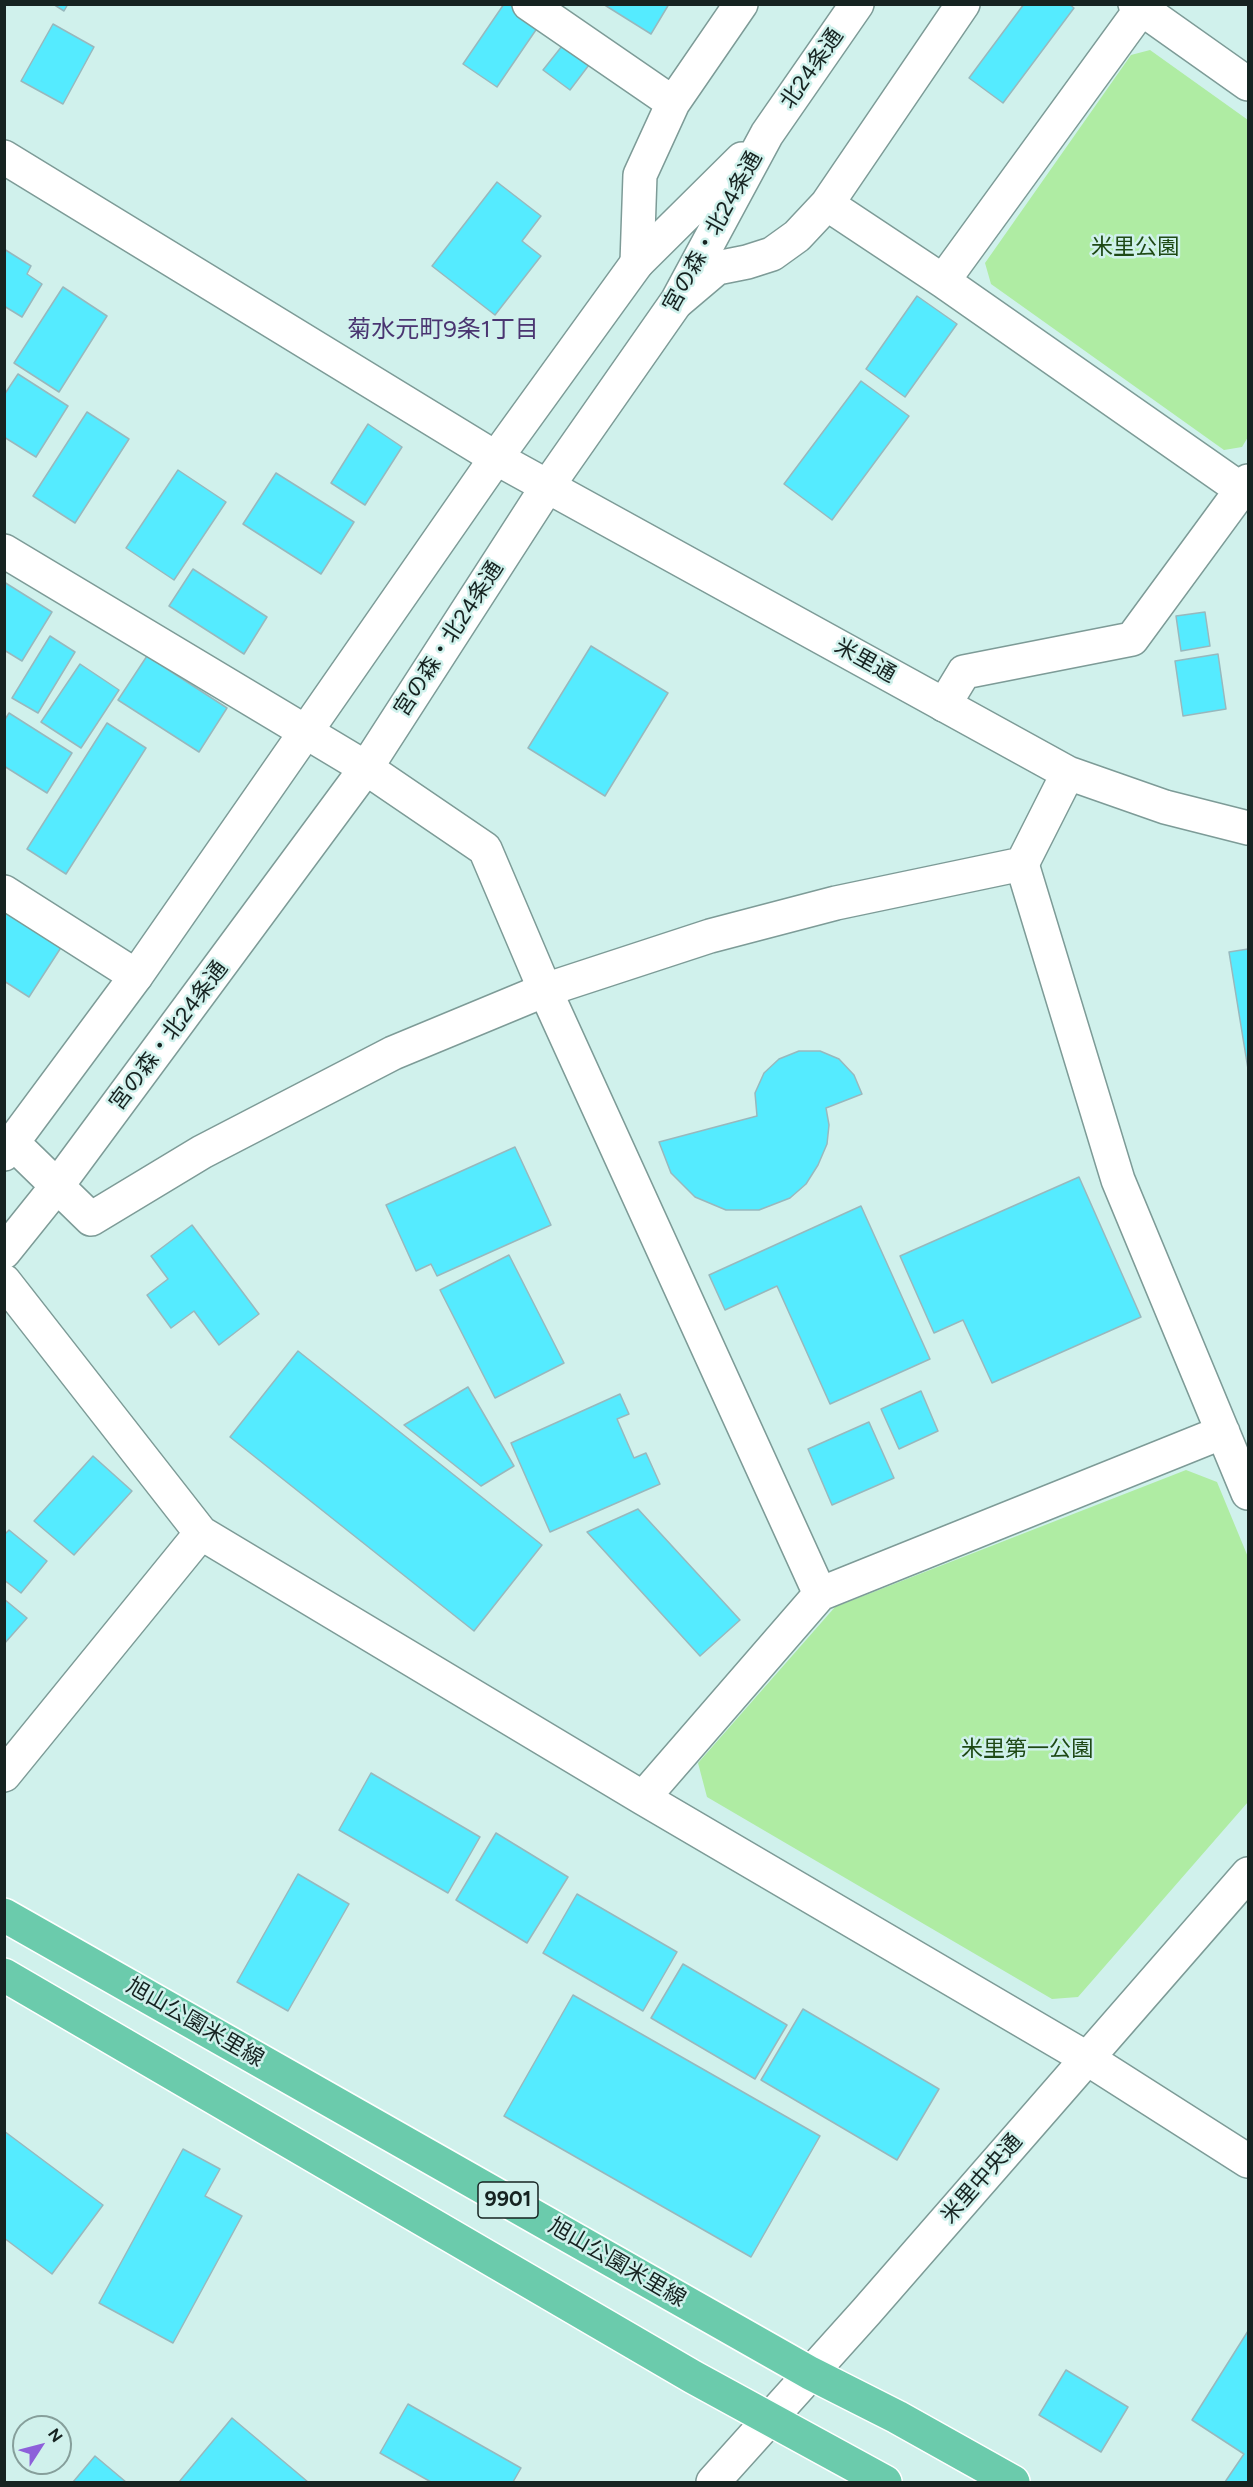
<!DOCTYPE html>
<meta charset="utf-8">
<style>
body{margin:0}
#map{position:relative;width:1253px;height:2487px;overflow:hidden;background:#d0f1ec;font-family:Figtree,sans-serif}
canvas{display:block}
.frame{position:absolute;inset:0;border:6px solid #162321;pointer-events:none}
.north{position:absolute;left:12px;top:2415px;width:60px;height:60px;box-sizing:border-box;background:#d0f1ec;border:2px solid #869f9b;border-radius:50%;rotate:54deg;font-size:16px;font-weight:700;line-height:24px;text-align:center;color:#162321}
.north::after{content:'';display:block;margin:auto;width:21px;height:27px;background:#8d60da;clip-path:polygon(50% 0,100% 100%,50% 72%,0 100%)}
</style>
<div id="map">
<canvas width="1253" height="2487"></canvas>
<div class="frame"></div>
<div class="north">N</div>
</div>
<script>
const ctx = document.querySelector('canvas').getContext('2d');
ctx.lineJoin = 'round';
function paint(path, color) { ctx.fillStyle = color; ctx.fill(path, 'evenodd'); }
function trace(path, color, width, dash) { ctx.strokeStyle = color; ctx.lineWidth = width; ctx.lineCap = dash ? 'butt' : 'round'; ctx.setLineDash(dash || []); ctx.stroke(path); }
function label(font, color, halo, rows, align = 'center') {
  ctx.font = font + ' Figtree,"Noto Sans JP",sans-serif'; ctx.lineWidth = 5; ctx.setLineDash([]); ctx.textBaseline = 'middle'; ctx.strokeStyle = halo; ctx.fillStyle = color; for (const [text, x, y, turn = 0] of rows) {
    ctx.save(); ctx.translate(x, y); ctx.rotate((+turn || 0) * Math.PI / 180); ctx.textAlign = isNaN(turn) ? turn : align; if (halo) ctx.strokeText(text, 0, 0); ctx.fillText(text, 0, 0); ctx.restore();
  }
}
paint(new Path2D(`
 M1150,50L1248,120V437L1242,447L1224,450L991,284L985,263L1131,55Z
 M1186,1470L1217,1482L1248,1557V1802L1078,1997L1052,1999L707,1797L698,1763L835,1607Z`), '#afeca3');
const building = new Path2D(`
 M53,4H68L64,11Z
 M504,4H518L542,21L497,87L463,64Z
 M603,4H669L651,34Z
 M1024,4H1069L1074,8L1003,103L969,78Z
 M53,24L94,47L63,104L21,81Z
 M566,41L592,61L570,90L543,70Z
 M497,182L541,216L522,241L541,256L495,315L432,266Z
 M4,249L31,266L27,274L42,284L22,317L4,306Z
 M63,287L107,316L59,392L14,363Z
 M917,296L957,324L905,397L866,369Z
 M18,374L68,406L36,457L4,437V395Z
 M861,381L909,416L832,520L784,484Z
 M87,412L129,439L75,523L33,496Z
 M368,424L402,447L365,505L331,483Z
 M178,470L226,502L174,580L126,548Z
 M276,473L354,522L321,574L243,524Z
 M193,569L267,617L244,654L169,606Z
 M4,582L52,612L22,661L4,650Z
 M1205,612L1210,646L1181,651L1176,616Z
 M50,636L75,652L38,713L12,698Z
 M591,646L668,693L605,796L528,748Z
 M1218,654L1226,709L1183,716L1175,661Z
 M147,656L227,708L199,752L118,700Z
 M80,664L119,690L81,748L41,722Z
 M9,713L72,753L47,793L4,766V721Z
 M107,723L146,748L66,874L27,849Z
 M4,908L62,946L29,997L4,981Z
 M1248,949V1069L1229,952Z
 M799,1051H820L839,1059L854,1075L862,1094L826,1108L829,1125L827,1144L818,1165L806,1184L790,1198L759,1210H726L695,1197L671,1173L659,1142L757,1116L755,1093L764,1073L779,1059Z
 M515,1147L551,1225L437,1276L431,1264L416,1271L386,1205Z
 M1079,1177L1141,1317L992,1383L963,1320L934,1333L900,1256Z
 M861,1206L930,1359L830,1404L777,1286L725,1310L709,1275Z
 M192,1225L259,1314L219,1345L194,1311L171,1328L147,1295L168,1279L151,1256Z
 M509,1255L564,1363L495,1398L440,1290Z
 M298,1351L542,1545L474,1631L230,1437Z
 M468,1387L514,1466L481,1486L404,1425Z
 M921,1391L938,1431L899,1449L881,1409Z
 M620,1394L629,1414L617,1419L634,1458L646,1453L660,1484L550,1532L511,1443Z
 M869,1422L894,1478L832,1505L808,1449Z
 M93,1456L132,1491L74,1555L34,1521Z
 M638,1509L740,1620L700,1656L587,1532Z
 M9,1530L47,1561L21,1593L4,1580V1535Z
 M4,1599L27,1618L4,1644Z
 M371,1773L480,1837L448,1893L339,1830Z
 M496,1833L568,1877L527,1943L456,1900Z
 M298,1874L349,1904L288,2011L237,1982Z
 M577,1894L677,1952L643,2011L543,1953Z
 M683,1964L787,2025L755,2079L651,2018Z
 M573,1995L820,2136L751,2257L504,2116Z
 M803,2009L939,2089L897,2160L761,2080Z
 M4,2131L103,2205L52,2274L4,2238Z
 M183,2149L220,2169L205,2196L242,2216L173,2343L99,2303Z
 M1248,2331V2482H1225L1244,2454L1192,2420Z
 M1066,2370L1128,2407L1101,2452L1039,2415Z
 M408,2404L521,2468L513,2482H431L380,2453Z
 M232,2418L308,2482H179Z
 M95,2456L126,2482H73Z`);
paint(building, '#55ebff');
trace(building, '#98b8bd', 1.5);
const street = new Path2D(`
 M529,4L673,103
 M1135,4L1248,84
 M4,157L496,458
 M827,204L943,281L1242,490
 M637,263L640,175L673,103L741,4
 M943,281L1141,9
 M678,301L717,268L747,262L772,254L797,236L827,204L963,4
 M4,551L366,768L485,849L545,990L820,1594
 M944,705L964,672L1132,639L1248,481
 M1022,864L1118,1180L1248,1493
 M4,892L136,976
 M4,1281L201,1533L643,1798L1088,2059L1248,2161
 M4,1775L201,1533
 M643,1798L820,1594L1223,1432`);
const secondary = new Path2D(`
 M496,458L1068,773L1165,807L1248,828
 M13,1143L91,1219L202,1152L393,1053L545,990L710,936L836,903L1022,864L1068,773
 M4,1154L136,976L496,458L637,263L742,159
 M4,1252L57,1186L366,768L547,487L677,301L767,134L857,4
 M713,2482L866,2312L1248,1874`);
const primary = new Path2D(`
 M4,1915L810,2373L897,2417L1013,2482
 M4,1975L693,2377L885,2482`);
trace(street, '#7d9b97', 36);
trace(secondary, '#7d9b97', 36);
trace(primary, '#fff', 36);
trace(street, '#fff', 33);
trace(secondary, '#fff', 33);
trace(primary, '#6bcbac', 33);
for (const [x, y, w] of [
 [508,2200,60]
]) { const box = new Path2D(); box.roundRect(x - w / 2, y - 18, w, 36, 4.5); ctx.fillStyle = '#d0f1ec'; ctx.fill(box); trace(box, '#162321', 1.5); }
label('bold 21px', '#162321', null, [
 ["9901",508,2200]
]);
label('22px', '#162321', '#d0f1ec', [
 ["北24条通",812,69,-55],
 ["宮の森・北24条通",713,232,-61],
 ["宮の森・北24条通",449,639,-57],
 ["米里通",865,661,29],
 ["宮の森・北24条通",169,1036,-53],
 ["旭山公園米里線",195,2023,30],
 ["米里中央通",982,2179,-49],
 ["旭山公園米里線",617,2263,30]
]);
label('22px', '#1e4915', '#d0f1ec', [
 ["米里公園",1135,248],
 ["米里第一公園",1027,1750]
]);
label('24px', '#4a3571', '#d0f1ec', [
 ["菊水元町9条1丁目",443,330]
]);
</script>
